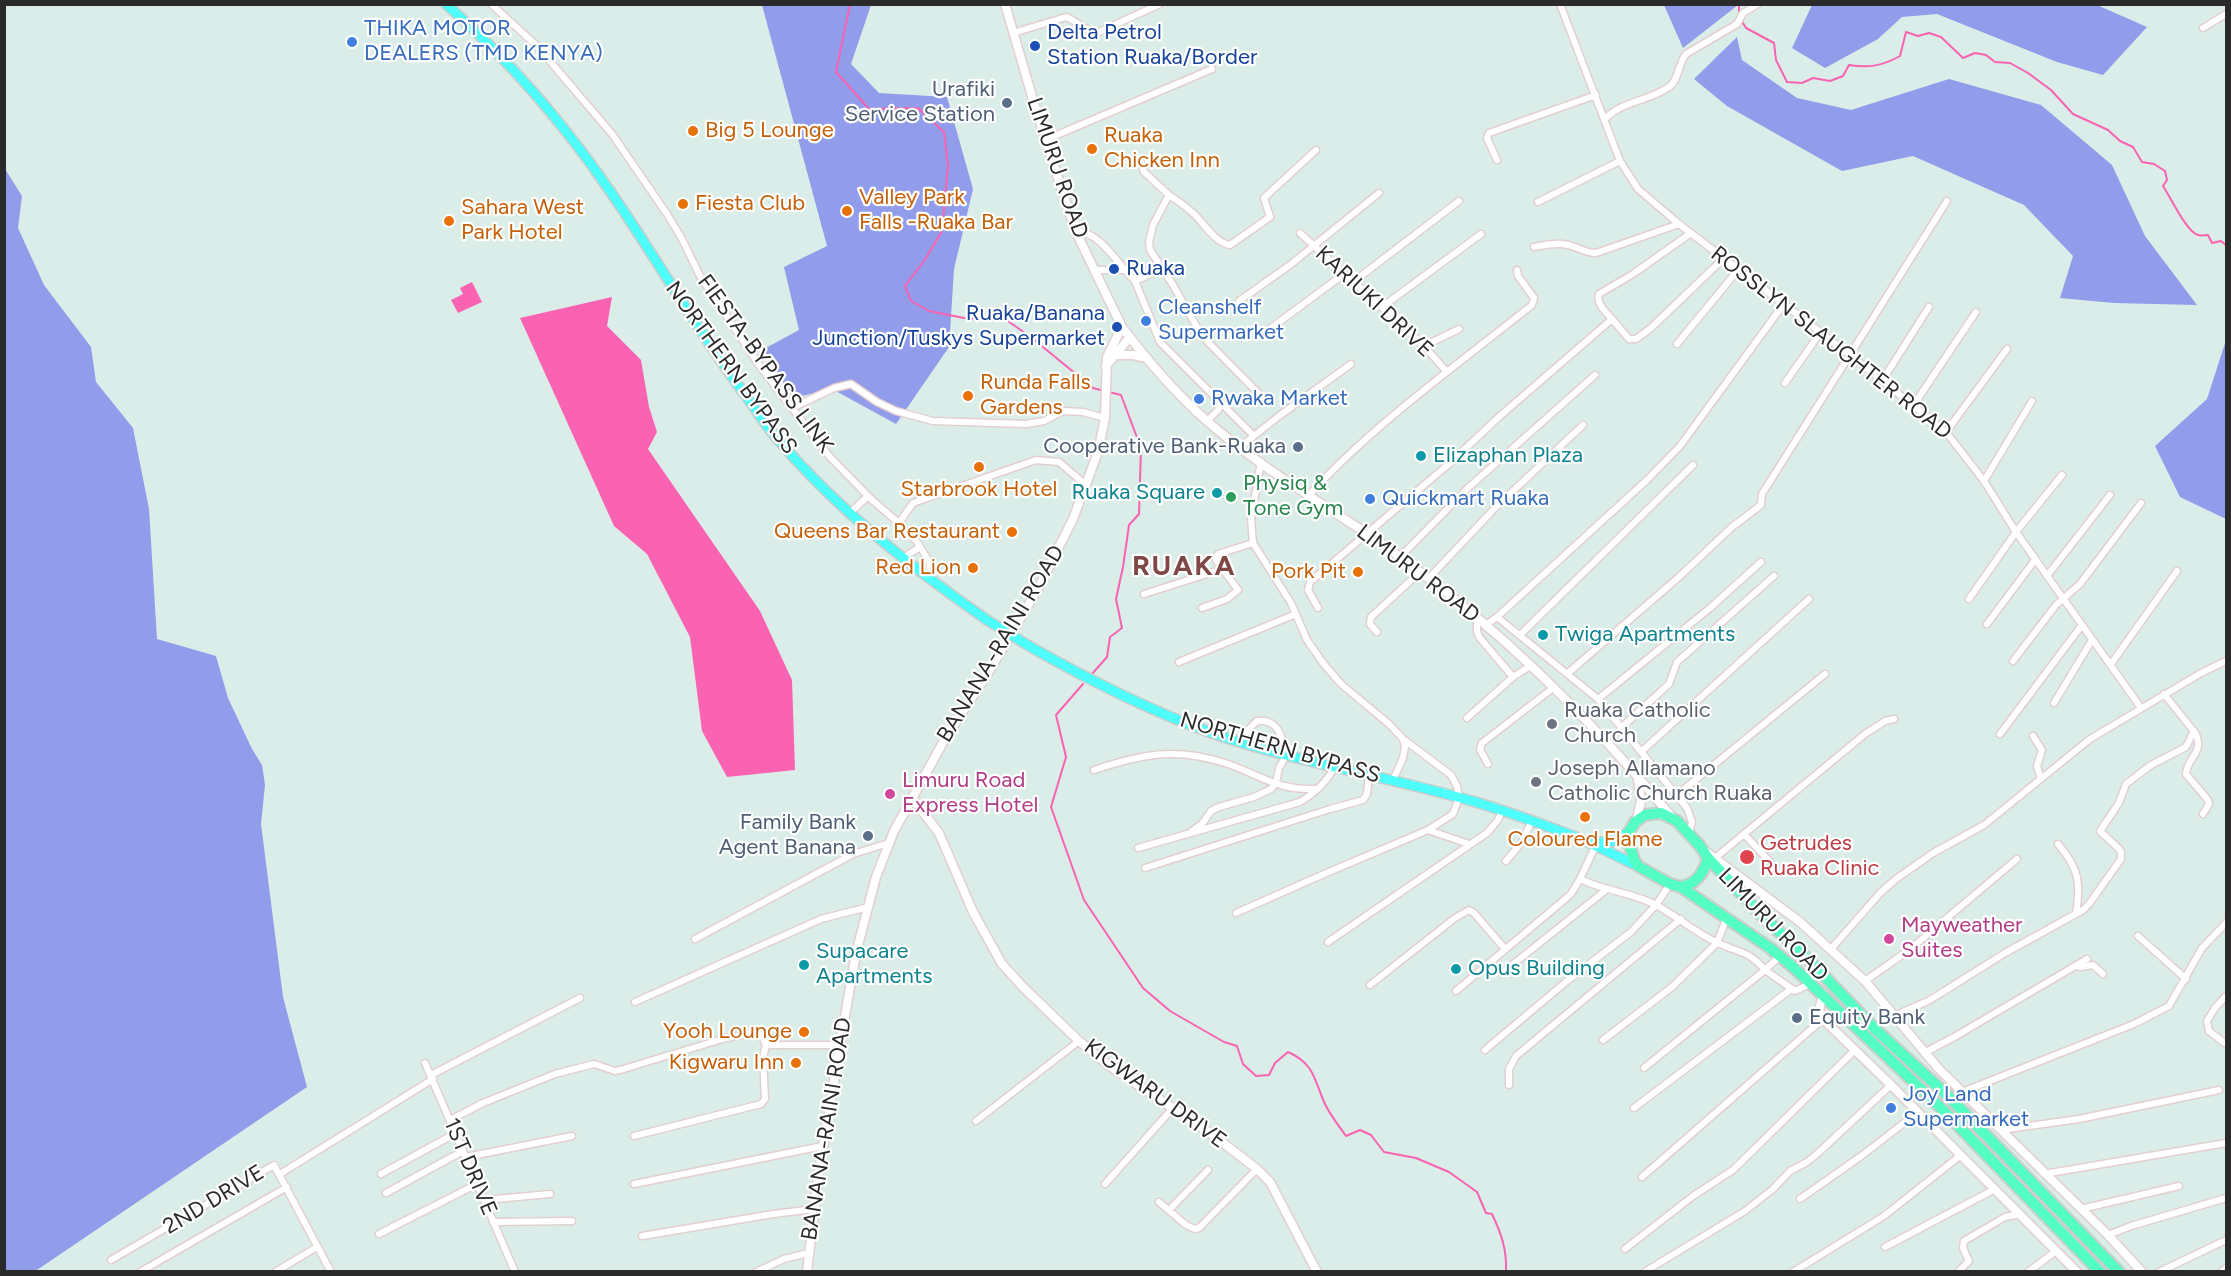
<!DOCTYPE html>
<style>
body{margin:0}
#map{position:relative;width:2231px;height:1276px;overflow:hidden;background:#daede9;font-family:Figtree,sans-serif}
canvas{display:block}
.frame{position:absolute;inset:0;border:6px solid #2a2a2a;pointer-events:none}
</style>
<div id="map">
<canvas width="2231" height="1276"></canvas>
<div class="frame"></div>
</div>
<script>
const ctx = document.querySelector('canvas').getContext('2d');
ctx.lineJoin = 'round';
function paint(path, color) { ctx.fillStyle = color; ctx.fill(path, 'evenodd'); }
function trace(path, color, width, dash) { ctx.strokeStyle = color; ctx.lineWidth = width; ctx.lineCap = dash ? 'butt' : 'round'; ctx.setLineDash(dash || []); ctx.stroke(path); }
function label(font, color, halo, rows, align = 'center') {
  ctx.font = font + ' Figtree,sans-serif'; ctx.lineWidth = 4.5; ctx.setLineDash([]); ctx.textBaseline = 'middle'; ctx.strokeStyle = halo; ctx.fillStyle = color; for (const [text, x, y, turn = 0] of rows) {
    ctx.save(); ctx.translate(x, y); ctx.rotate((+turn || 0) * Math.PI / 180); ctx.textAlign = isNaN(turn) ? turn : align; if (halo) ctx.strokeText(text, 0, 0); ctx.fillText(text, 0, 0); ctx.restore();
  }
}
paint(new Path2D(`
 M762,5H871L851,64L879,93L947,97L973,189L954,269L949,347L896,424L832,389L793,398L762,350L799,330L784,267L827,246Z
 M1664,5H1738L1683,48Z
 M1812,5H2097L2147,27L2103,75L2057,62L1937,14L1902,17L1878,39L1825,68L1792,48Z
 M1737,37L1742,60L1797,98L1851,110L1949,79L2041,105L2112,165L2145,236L2197,305L2114,303L2060,298L2073,256L2024,205L1913,156L1842,171L1727,106L1694,79Z
 M5,169L22,196L18,228L44,285L91,347L96,382L133,428L149,509L157,639L216,656L228,698L252,749L262,765L265,785L261,824L283,997L307,1087L34,1272L4,1271Z
 M2225,343L2226,349V519L2180,497L2155,446L2207,399Z`), '#919cea');
paint(new Path2D(`
 M472,282L482,302L458,313L451,300L463,294L460,288Z
 M612,297L607,326L641,360L649,407L657,432L648,449L760,611L792,680L795,770L727,777L702,731L690,637L647,554L614,526L520,318Z`), '#fa62b2');
trace(new Path2D(`
 M850,4L836,72L869,109L918,108L944,132L948,166L942,231L924,261L905,286L911,301L929,311L964,318L1008,321L1032,338L1093,388L1104,391
 M1739,15V4
 M1741,20L1746,28L1774,43L1776,60L1787,82L1802,83L1813,78L1830,81L1843,76L1849,65C1869,68 1882,66 1900,56L1906,32L1918,36L1929,33L1941,37L1963,58L1975,53L1986,55L1995,62L2010,63L2028,73L2051,90L2073,114L2108,130L2120,141L2133,147L2142,162L2154,164L2165,171L2167,180L2163,186C2171,198 2186,231 2198,235C2201,236 2205,235 2208,235L2212,243L2221,241L2226,245
 M1092,674L1107,657L1110,637L1122,628L1116,599L1123,567L1129,525L1139,514L1141,448L1121,395L1109,392
 M1083,684L1056,715L1066,757L1051,807L1084,900L1143,988L1170,1011L1224,1042L1237,1046L1243,1064L1256,1076L1269,1075L1275,1063L1288,1052C1315,1064 1314,1080 1325,1104C1330,1115 1339,1126 1346,1136L1360,1130L1371,1135L1384,1152L1416,1158L1449,1172L1477,1192L1486,1213L1492,1214C1501,1233 1507,1249 1506,1272`), '#fa62b2', 2);
const street = new Path2D(`
 M491,4L537,46L612,134L667,214L682,239L700,276L759,365L829,456L872,500L899,523L917,542L930,563L929,578
 M1560,4L1620,161L1638,189L1679,224L1850,355L1946,432L1984,481L2016,532L2141,708
 M2203,28L2226,14
 M1013,33L1066,17C1078,21 1086,33 1099,32L1160,4
 M1605,119C1622,101 1649,101 1669,87C1679,80 1678,64 1686,54L1737,24L1743,13L1758,4
 M1045,140L1212,69
 M1497,160L1487,138L1489,133L1596,95
 M1141,162L1144,172L1169,195L1153,225L1149,242L1150,250L1173,285L1202,336L1261,396
 M1169,195C1177,200 1185,206 1193,213C1204,223 1214,242 1230,245L1270,217L1264,198L1316,150
 M1538,202L1620,161
 M1075,230C1098,233 1111,254 1125,270
 M1300,233L1424,346L1447,372
 M1534,247C1545,245 1557,242 1568,245C1578,247 1585,253 1596,253L1679,224
 M1094,270H1125L1135,281L1160,342L1254,436
 M1135,281L1162,269
 M1353,282L1459,201
 M1239,301L1290,265L1379,193
 M1382,307L1481,234
 M1612,319L1629,339H1636L1651,328L1724,258
 M1263,334L1344,274
 M1677,344L1738,270
 M1424,346L1459,329
 M1882,381L1929,307
 M1785,383L1820,333
 M1913,406L1976,312
 M792,408L834,388L851,384L877,402L896,411L933,421L1026,424L1044,421L1063,411L1083,412L1105,418
 M1207,421L1218,410L1221,402
 M1946,432L2007,349
 M1240,447L1279,416L1351,364
 M1261,462L1251,518L1253,543L1291,603L1307,640L1323,663L1341,684L1389,724L1403,739L1405,747L1403,758L1393,780
 M1984,481L2032,401
 M1309,495C1375,423 1456,366 1532,305L1534,298L1518,276L1517,270
 M850,513L868,496
 M899,523L913,503L1036,460L1059,462L1086,485
 M1400,557L1468,488L1595,375
 M903,558L920,547
 M2047,576L2110,495
 M1428,579L1494,509L1583,425
 M1144,594L1223,569
 M1969,599L2016,532L2062,475
 M1202,608L1227,599L1238,590L1216,560L1218,554L1253,543
 M1318,608L1308,590L1310,582L1450,463L1500,416L1612,319C1606,312 1596,304 1599,294L1633,274L1691,233
 M1497,617L1648,479L1680,446L1783,305
 M1477,618V631L1479,637L1513,677
 M1987,624L2035,560
 M1486,625L1497,617L1598,699L1687,808L1692,822L1689,834
 M1377,632L1370,624L1371,617L1420,572
 M1520,635L1693,465
 M2013,661L2056,605L2080,584L2141,503
 M1179,662L1296,614
 M2111,664L2177,571
 M1568,673L1679,577L1732,527L1761,505L1762,494L1947,201
 M2164,694L2196,734C2204,754 2187,757 2186,774L2208,800L2209,804L2203,814
 M1598,699L1710,608L1761,562
 M2054,703L2092,640
 M1467,718L1513,677L1530,666
 M1622,727L1669,684L1677,662L1774,576
 M2000,734L2082,625
 M2033,736L2042,750L2037,766L2041,779
 M1642,751L1809,599
 M1488,764L1480,750L1482,743L1553,688
 M1094,770C1142,754 1175,747 1225,763C1248,770 1270,785 1295,788C1302,789 1310,789 1318,789
 M1677,795L1825,674
 M1428,830L1469,844
 M1192,831L1202,824L1211,811L1219,807L1254,797L1271,789L1276,783L1279,768L1287,754C1282,737 1278,718 1257,721L1248,730L1244,742
 M1744,834L1770,862
 M2058,844C2079,869 2081,882 2076,914
 M1595,847L1580,879C1604,891 1630,892 1654,904C1676,915 1695,933 1718,943C1739,953 1748,950 1765,970L1644,1068
 M1138,848L1300,802C1315,793 1327,782 1335,766
 M1715,858L1865,734L1885,721L1894,719
 M1506,861L1522,842L1532,820
 M1145,868L1330,809L1363,800L1367,794L1369,775
 M1236,913L1324,874L1428,830L1453,814L1459,798L1457,786L1451,775L1403,739
 M2138,936L2186,979
 M695,939L853,854L889,843
 M1328,942L1487,833L1498,820L1502,811
 M1831,949L1881,892L1896,879L1933,853L1984,825L2090,739L2201,673L2226,661
 M1780,956L1765,970L1795,991L1810,984
 M2076,966L2080,967L2093,965L2103,974
 M1502,973L1606,890
 M1865,981L1909,950L2017,859
 M1370,985L1455,918L1469,910L1474,913L1505,949
 M1456,991L1571,894L1580,879
 M2226,996L2215,1008L2207,1021L2209,1031L2226,1044
 M635,1002L821,919L868,907
 M1896,1015L1930,1000L2005,953L2083,910L2089,904L2121,859V852L2119,849L2100,831L2119,803L2126,784L2151,765L2186,747L2194,731
 M1603,1040L1672,987L1717,943L1724,925L1726,917
 M1485,1050L1567,981L1631,932L1656,905L1670,884
 M1924,1053L1956,1036L2087,959
 M425,1063L515,1272
 M431,1075L580,998
 M1509,1085V1069L1516,1056L1681,919
 M1962,1092L2134,1024L2169,1006L2202,948L2226,923
 M1634,1108L1790,990
 M450,1120L483,1103L555,1074L594,1064L615,1071L620,1070L726,1038L752,1033L762,1036L766,1045H840
 M976,1121L1079,1041
 M2000,1130L2079,1119L2219,1090
 M634,1136L761,1104L765,1099L763,1058L766,1045
 M466,1157L572,1136
 M280,1174L433,1079
 M381,1174L456,1133
 M2044,1174L2226,1143
 M1642,1177L1823,1019
 M634,1184L823,1146
 M1105,1184L1172,1109
 M386,1193L463,1151
 M1800,1199L1864,1154L1918,1112
 M484,1200L550,1194
 M1159,1202L1186,1225L1195,1229L1199,1228L1257,1169
 M2081,1209L2179,1186
 M1169,1210L1208,1170
 M493,1222L572,1221
 M379,1234L477,1184
 M2108,1235L2131,1226L2226,1198
 M642,1236L773,1214L814,1209
 M1885,1247L1995,1189
 M1625,1249L1693,1196L1733,1170L1855,1050
 M111,1260L274,1165L331,1272
 M1646,1271L1745,1211L1773,1189L1790,1171L1807,1162L1817,1154L1891,1085
 M140,1272L287,1187
 M275,1272L317,1247
 M756,1272L784,1259L808,1253
 M1793,1272L1884,1216L1961,1155
 M1958,1272L1969,1261L1963,1248L1964,1241L2005,1217L2020,1214
 M2028,1272L2056,1251
 M2159,1272L2226,1240
 M2221,1272L2226,1268`);
const secondary = new Path2D(`
 M1005,4L1036,110L1075,230L1122,327C1147,360 1175,393 1207,421C1266,473 1336,510 1400,557C1501,630 1592,720 1671,816
 M1115,355H1133L1147,358
 M1106,366L1130,337
 M912,798L939,833L973,912L1002,964L1024,988L1079,1041L1108,1065L1210,1133L1257,1169L1270,1182L1317,1272
 M1636,822L1641,801L1638,779
 M1705,851L1800,922L1865,981L1938,1068L2108,1235L2142,1272
 M1823,994L1819,1011L1827,1023L1891,1085L2077,1272
 M807,1272L818,1178L840,1045L856,953L876,877L894,831L946,737L988,673L1039,587L1073,519L1098,452L1105,418L1107,357L1122,327`);
const primary = new Path2D(`
 M446,4C510,61 562,121 610,191C657,259 697,330 746,396C757,411 768,429 781,443C840,512 913,568 987,620
 M1029,646C1087,679 1146,709 1209,732C1298,763 1392,777 1482,804C1511,813 1539,823 1568,834C1592,843 1614,855 1638,866
 M1592,842H1611L1629,832`);
const highway = new Path2D(`
 M1681,887C1697,884 1704,872 1708,858
 M2100,1272L1941,1108L1793,967L1770,948L1681,887L1670,884L1638,866L1634,860L1629,843V832L1635,822L1645,815L1661,813L1677,821L1700,846L1708,858L1760,914L1802,953L1874,1028L1948,1096L2119,1272`);
trace(street, '#e4cfcf', 9);
trace(secondary, '#e4cfcf', 11);
trace(primary, '#ccc', 12);
trace(highway, '#ccc', 14);
trace(street, '#fff', 6);
trace(secondary, '#fff', 8);
trace(primary, '#4efefa', 9);
trace(highway, '#53ffc2', 10);
const primaryBridge = new Path2D(`
 M987,620L1029,646`);
trace(primaryBridge, '#ccc', 12, []);
trace(primaryBridge, '#4efefa', 9);
for (const [x, y, r, color] of [
 [352,42,6,"#3f7fe0"],
 [1035,46,6,"#1a4fb4"],
 [1007,103,6,"#5c6f8a"],
 [693,131,6,"#e8710a"],
 [1092,149,6,"#e8710a"],
 [683,204,6,"#e8710a"],
 [847,211,6,"#e8710a"],
 [449,221,6,"#e8710a"],
 [1114,269,6,"#1a4fb4"],
 [1146,321,6,"#3f7fe0"],
 [1117,327,6,"#1a4fb4"],
 [968,396,6,"#e8710a"],
 [1199,399,6,"#3f7fe0"],
 [1298,447,6,"#5c6f8a"],
 [1421,456,6,"#0f9aa8"],
 [979,467,6,"#e8710a"],
 [1217,493,6,"#0f9aa8"],
 [1231,497,6,"#2e9e5b"],
 [1370,499,6,"#3f7fe0"],
 [1012,532,6,"#e8710a"],
 [973,568,6,"#e8710a"],
 [1358,572,6,"#e8710a"],
 [1543,635,6,"#0f9aa8"],
 [1552,724,6,"#6b7280"],
 [1536,782,6,"#6b7280"],
 [890,794,6,"#d1479c"],
 [1585,817,6,"#e8710a"],
 [868,836,6,"#5c6f8a"],
 [1747,857,8,"#e0444e"],
 [1889,939,6,"#d1479c"],
 [804,965,6,"#0f9aa8"],
 [1456,969,6,"#0f9aa8"],
 [1797,1018,6,"#5c6f8a"],
 [804,1032,6,"#e8710a"],
 [796,1063,6,"#e8710a"],
 [1891,1108,6,"#3f7fe0"]
]) { const dot = new Path2D(); dot.arc(x, y, r, 0, 2 * Math.PI); ctx.fillStyle = color; ctx.fill(dot); trace(dot, '#fff', 2); }
label('22px', '#366cbe', '#fff', [
 ["THIKA MOTOR",364,29],
 ["DEALERS (TMD KENYA)",364,54],
 ["Cleanshelf",1158,308],
 ["Supermarket",1158,333],
 ["Rwaka Market",1211,399],
 ["Quickmart Ruaka",1382,499],
 ["Joy Land",1903,1095],
 ["Supermarket",1903,1120]
], 'left');
label('22px', '#164399', '#fff', [
 ["Delta Petrol",1047,33],
 ["Station Ruaka/Border",1047,58],
 ["Ruaka",1126,269],
 ["Ruaka/Banana",1105,314,"right"],
 ["Junction/Tuskys Supermarket",1105,339,"right"]
], 'left');
label('22px', '#4e5e75', '#fff', [
 ["Urafiki",995,90],
 ["Service Station",995,115],
 ["Cooperative Bank-Ruaka",1286,447],
 ["Family Bank",856,823],
 ["Agent Banana",856,848],
 ["Equity Bank",1809,1018,"left"]
], 'right');
label('22px', '#c56008', '#fff', [
 ["Big 5 Lounge",705,131],
 ["Ruaka",1104,136],
 ["Chicken Inn",1104,161],
 ["Valley Park",859,198],
 ["Falls -Ruaka Bar",859,223],
 ["Fiesta Club",695,204],
 ["Sahara West",461,208],
 ["Park Hotel",461,233],
 ["Runda Falls",980,383],
 ["Gardens",980,408],
 ["Starbrook Hotel",979,490,"center"],
 ["Queens Bar Restaurant",1000,532,"right"],
 ["Red Lion",961,568,"right"],
 ["Pork Pit",1346,572,"right"],
 ["Coloured Flame",1585,840,"center"],
 ["Yooh Lounge",792,1032,"right"],
 ["Kigwaru Inn",784,1063,"right"]
], 'left');
label('22px', '#2a2a2a', '#fff', [
 ["LIMURU ROAD",1057,168,71],
 ["KARIUKI DRIVE",1374,302,43],
 ["ROSSLYN SLAUGHTER ROAD",1831,343,38],
 ["FIESTA-BYPASS LINK",765,364,54],
 ["NORTHERN BYPASS",731,368,54],
 ["LIMURU ROAD",1418,574,37],
 ["BANANA-RAINI ROAD",1001,644,-59],
 ["NORTHERN BYPASS",1280,748,16],
 ["LIMURU ROAD",1773,925,46],
 ["KIGWARU DRIVE",1155,1094,36],
 ["BANANA-RAINI ROAD",827,1129,-81],
 ["1ST DRIVE",470,1167,67],
 ["2ND DRIVE",214,1200,-31]
]);
label('22px', '#0d838f', '#fff', [
 ["Elizaphan Plaza",1433,456],
 ["Ruaka Square",1205,493,"right"],
 ["Twiga Apartments",1555,635],
 ["Supacare",816,952],
 ["Apartments",816,977],
 ["Opus Building",1468,969]
], 'left');
label('22px', '#27864d', '#fff', [
 ["Physiq &",1243,484],
 ["Tone Gym",1243,509]
], 'left');
label('22px', '#5b616d', '#fff', [
 ["Ruaka Catholic",1564,711],
 ["Church",1564,736],
 ["Joseph Allamano",1548,769],
 ["Catholic Church Ruaka",1548,794]
], 'left');
label('22px', '#b23c85', '#fff', [
 ["Limuru Road",902,781],
 ["Express Hotel",902,806],
 ["Mayweather",1901,926],
 ["Suites",1901,951]
], 'left');
label('22px', '#be3a42', '#fff', [
 ["Getrudes",1760,844],
 ["Ruaka Clinic",1760,869]
], 'left');
ctx.letterSpacing = '1.5px';
label('bold 28px', '#7f4746', '#fff', [
 ["RUAKA",1184,567]
]);
ctx.letterSpacing = '0px';
</script>
